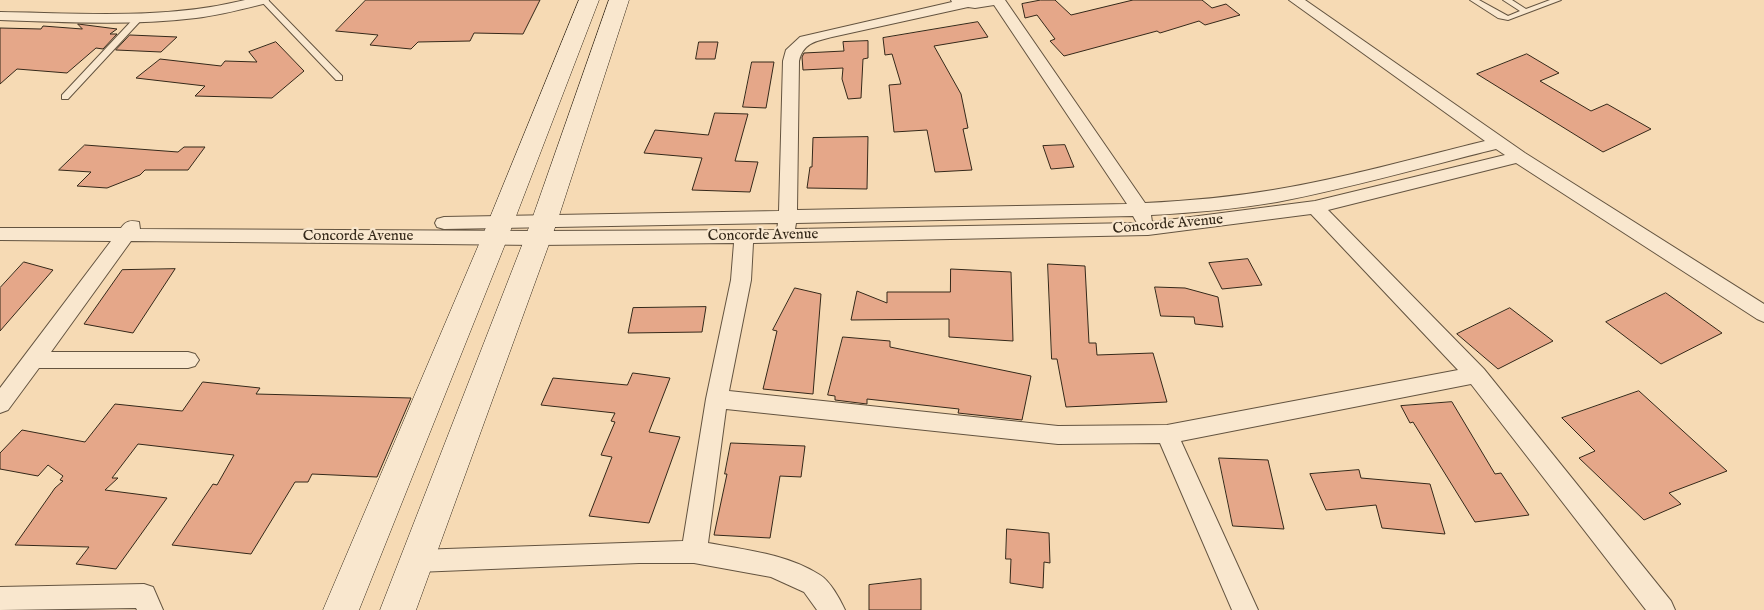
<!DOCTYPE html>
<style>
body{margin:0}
canvas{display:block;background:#f6dab4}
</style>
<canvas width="1764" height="610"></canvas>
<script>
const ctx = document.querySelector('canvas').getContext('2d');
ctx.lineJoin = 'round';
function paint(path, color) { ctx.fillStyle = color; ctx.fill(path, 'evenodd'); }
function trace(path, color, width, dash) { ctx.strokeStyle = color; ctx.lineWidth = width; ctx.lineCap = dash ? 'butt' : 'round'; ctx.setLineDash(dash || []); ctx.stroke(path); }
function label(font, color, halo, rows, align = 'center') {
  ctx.font = font + ' "IM FELL English",serif'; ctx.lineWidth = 4.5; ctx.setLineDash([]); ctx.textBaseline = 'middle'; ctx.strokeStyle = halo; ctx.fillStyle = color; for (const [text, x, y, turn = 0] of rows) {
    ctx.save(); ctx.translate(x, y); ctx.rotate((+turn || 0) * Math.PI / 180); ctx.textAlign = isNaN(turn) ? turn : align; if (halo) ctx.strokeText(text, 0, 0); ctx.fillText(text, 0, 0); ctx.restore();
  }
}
const building = new Path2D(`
 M366,0H540L523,34L474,33L470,41L418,42L411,49L370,45L378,35L336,31Z
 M1041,0H1055L1071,15L1133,0H1202L1212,8L1226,4L1240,15L1205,25L1199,21L1160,33L1157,31L1064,56L1050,41L1055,39L1037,15L1025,18L1022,4Z
 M978,22L988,37L934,46L961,94L968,128L963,129L972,170L935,172L927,130L894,132L889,85L901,84L892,54L885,55L883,38Z
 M78,24L117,29L110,34H117L103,49L96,48L67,73L17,69L0,84V28L41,29L43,26L82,29Z
 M130,35L177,37L161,52L116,50Z
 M868,41V58L863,59L861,98L848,99L842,79L843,68L803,70L802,57L804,53L844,51L843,42Z
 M276,42L304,71L272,98L195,96L205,86L136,78L160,59L221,66L225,61L257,62L249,52Z
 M699,42H718L715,59H696Z
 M1527,54L1559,73L1540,81L1591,111L1607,104L1651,129L1603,152L1477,74Z
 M752,62H774L766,108L743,107Z
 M715,113L748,114L735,161L758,162L750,192L692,190L702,158L644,153L655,130L708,135Z
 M868,137L867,189L807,188L810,167H812L813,138Z
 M85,145L178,152L184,147H205L188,170H145L140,175L107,188L77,186L91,172L59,170Z
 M1065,145L1074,167L1051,169L1043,146Z
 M1248,259L1262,285L1222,289L1209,263Z
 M24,262L53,270L0,331V288Z
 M1048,264L1085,266L1089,343H1096L1097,355L1153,353L1167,402L1066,407L1057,359H1052Z
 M175,269L133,333L84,324L122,270Z
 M951,269L1011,272L1013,341L949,337V319L851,320L857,291L887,303V292H950Z
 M1155,287L1185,288L1218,297L1223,327L1195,324L1194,317L1161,316Z
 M795,288L821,294L813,394L763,389L777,331L773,330Z
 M1666,293L1722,333L1661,364L1606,322Z
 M706,307L702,332L628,333L633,308Z
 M1510,308L1553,341L1498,369L1457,334Z
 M843,337L890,341V347L1031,376L1022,420L958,413L959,409L867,399V404L835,400V396L828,395Z
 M633,373L670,378L649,432L680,437L649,523L589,516L612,457L601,455L615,422L611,421L615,413L541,405L553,378L627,385Z
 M203,382L260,388L256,394L411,398L377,477L312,474L308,482H295L251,554L172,545L213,484L217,485L234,455L138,444L112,478H118L105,490L167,498L116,569L76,564L89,547L15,545L55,488L63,481L60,480L63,476L48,465L38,476L0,469V453L22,430L85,442L115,404L182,411Z
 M1639,391L1727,471L1669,493L1681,504L1644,520L1579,458L1595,451L1562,418Z
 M1452,402L1495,474L1501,473L1529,515L1475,522L1413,422L1410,423L1401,406Z
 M731,443L805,446L801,477L780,476L770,538L714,535L727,474H725Z
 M1219,458L1268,460L1284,529L1233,526Z
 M1359,470L1361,478L1430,484L1445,534L1382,528L1376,505L1326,510L1310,474Z
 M1007,529L1049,533L1050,563L1044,562L1043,588L1010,583L1011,559H1006Z
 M921,579V610H869V585Z`);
paint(building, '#e5a789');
trace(building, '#342819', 1);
const service = new Path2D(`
 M260,0H268L342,76V80H336Z
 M1470,0H1479L1508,16L1520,11L1503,0H1512L1526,9L1550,0H1561L1508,20L1498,18Z
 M138,14L145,16L68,99H62V95Z`);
const minor = new Path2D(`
 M245,0H269L267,3C243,9 220,15 196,18C131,26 65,22 0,20V12C81,13 165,20 245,0Z
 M951,0H1005L1145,203C1188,201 1231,197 1273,190C1345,178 1415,158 1485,141L1289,0H1305L1525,153L1764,304V322L1757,319L1516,163L1328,210L1484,369L1671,601L1675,610H1646L1471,384L1181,441L1258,610H1232L1160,443L1058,444L726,409L708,543C746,550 787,554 820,575C830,581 840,599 845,610H817L804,592L771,577L694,563H639L417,572L408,569L405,561L408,553L417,550L683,541L706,399L731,280L734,243L538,245L131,241L51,352H188L195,354L199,360L195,366L188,368H39L8,410L0,413V388L111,241L0,240V228H121C126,221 130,220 139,222L140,229L538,231L777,230L778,223L444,229L437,227L435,223L437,219L444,217L779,211L783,61L786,50L800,37L952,2ZM994,5L1127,204L797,210L799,61C803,43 816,41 832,37L968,7L975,8ZM1496,149L1505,155L1315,201L1152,222L1151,215C1193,213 1235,209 1277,202C1351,188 1423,167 1496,149ZM1311,214L1458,370L1167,425L1058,426L729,391L751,280L753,243L1148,235ZM1133,216L1137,223L795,229L796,223Z
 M144,584L153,587L163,610H137L136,608L0,610V587Z`);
const secondary = new Path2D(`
 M579,0H599L508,237L359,610H323L482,237Z
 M609,0H629L557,222L416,610H380L531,222Z`);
trace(service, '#645440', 2);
trace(minor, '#645440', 2);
trace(secondary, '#342819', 1);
paint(service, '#f9e7ce');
paint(minor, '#f9e7ce');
paint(secondary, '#f9e7ce');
label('15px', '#342819', '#f9e7ce', [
 ["Concorde Avenue",1168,225,-5],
 ["Concorde Avenue",763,236,-1],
 ["Concorde Avenue",358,237]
]);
</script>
